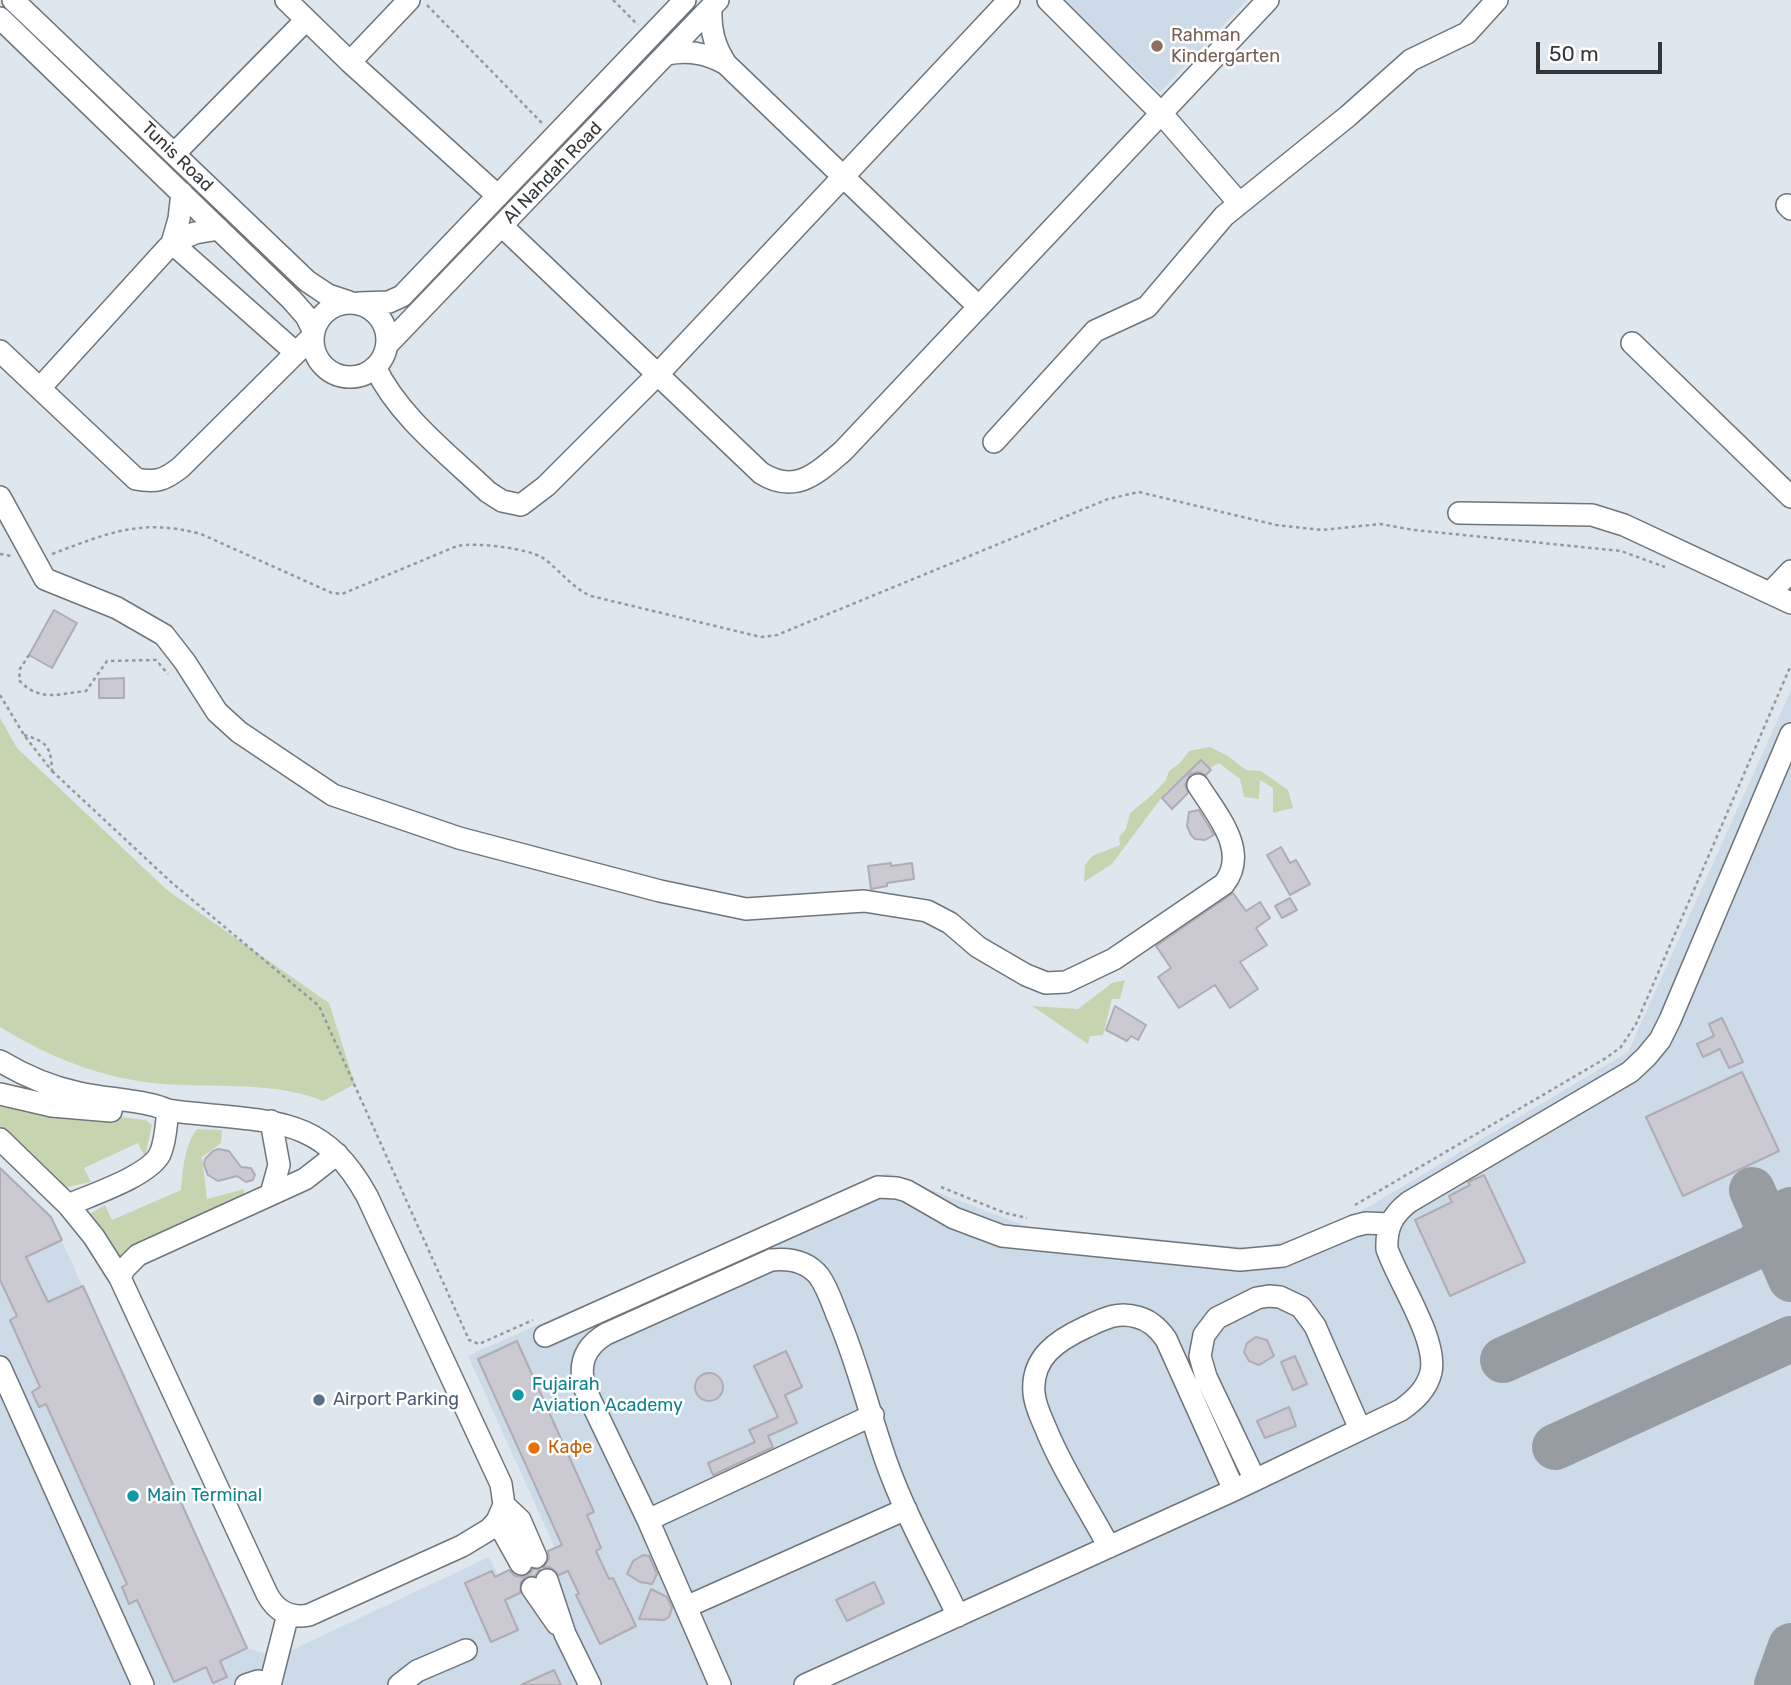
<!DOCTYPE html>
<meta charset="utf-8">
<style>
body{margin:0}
#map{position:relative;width:1791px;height:1685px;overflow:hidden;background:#dfe7ee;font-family:Rubik,sans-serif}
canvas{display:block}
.scale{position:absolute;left:1536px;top:42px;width:126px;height:32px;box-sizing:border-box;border:4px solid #333739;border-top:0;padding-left:9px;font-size:21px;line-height:24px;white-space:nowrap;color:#333739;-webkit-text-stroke:5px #fff;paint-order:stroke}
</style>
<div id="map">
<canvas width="1791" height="1685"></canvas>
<div class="scale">50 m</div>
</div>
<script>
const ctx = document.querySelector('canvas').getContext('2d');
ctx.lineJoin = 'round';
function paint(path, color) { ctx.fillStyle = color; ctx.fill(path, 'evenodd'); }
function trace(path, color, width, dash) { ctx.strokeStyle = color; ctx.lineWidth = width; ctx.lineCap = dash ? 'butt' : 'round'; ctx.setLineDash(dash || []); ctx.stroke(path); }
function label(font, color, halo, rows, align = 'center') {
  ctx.font = font + ' Rubik,sans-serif'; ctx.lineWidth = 5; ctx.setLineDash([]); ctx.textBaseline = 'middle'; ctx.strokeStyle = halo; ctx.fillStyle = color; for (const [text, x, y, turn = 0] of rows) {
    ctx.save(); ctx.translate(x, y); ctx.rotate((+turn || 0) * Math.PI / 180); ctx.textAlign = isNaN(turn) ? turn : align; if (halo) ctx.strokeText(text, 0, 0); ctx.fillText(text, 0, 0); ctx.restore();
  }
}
paint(new Path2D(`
 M1062,0H1247L1160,92Z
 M1791,690V1685H0V1168L50,1215L247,1648L277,1657L489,1557L504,1587L560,1559L468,1356L480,1350L887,1173L1028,1227L1253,1248L1316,1234L1353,1216L1628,1052Z`), '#cddae7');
paint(new Path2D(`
 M0,718L17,748L167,890L329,1003L355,1084L323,1101C268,1078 197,1091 138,1081C88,1073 42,1053 0,1027Z
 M1210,747L1228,756L1246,770L1261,771L1288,790L1293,808L1273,813V788L1260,780L1259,799L1244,797L1240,779L1219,763L1210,768L1201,761L1165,793L1112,864L1084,882L1085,865L1092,856L1120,845L1119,837L1126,829L1130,813L1152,795L1166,780L1169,771L1180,763L1189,751Z
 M1125,980L1120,999H1112L1103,1035L1090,1036L1088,1044L1032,1006L1078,1009L1112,983Z
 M0,1103L146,1120L152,1125L145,1157L138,1143L84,1168L91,1182L67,1187L58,1183L0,1126Z
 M197,1129L222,1130L221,1143L202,1157L207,1199L244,1189V1196L137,1245L125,1251L118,1262L88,1215L105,1205L112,1220L181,1190C183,1170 184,1146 197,1129Z`), '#c6d5b0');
trace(new Path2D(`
 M1752,1190L1791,1279
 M1503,1360L1753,1248L1764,1239L1768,1222L1791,1210
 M1555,1447L1791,1339
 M1777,1685L1791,1646`), '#969ca2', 46);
const building = new Path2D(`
 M54,610L77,623L52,668L29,655Z
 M124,678V698H99V679Z
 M1201,760L1211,770L1206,775L1198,772L1190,774L1185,785L1188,793L1172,809L1162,798Z
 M1199,810L1214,835L1205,840L1195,839L1191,835L1187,826L1189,812Z
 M1281,847L1290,863L1296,860L1310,884L1290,895L1267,855Z
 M891,863V866L912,863L914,879L887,883V886L871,889L868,866Z
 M1233,893L1246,911L1260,902L1270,918L1256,928L1267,945L1240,962L1258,989L1230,1008L1215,985L1179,1008L1158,977L1171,968L1156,946Z
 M1290,898L1297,910L1282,918L1275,906Z
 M1115,1006L1146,1025L1138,1040L1131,1036L1127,1041L1106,1030Z
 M1722,1018L1743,1062L1729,1068L1720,1049L1703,1057L1697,1044L1714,1036L1709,1024Z
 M1742,1072L1779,1151L1683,1196L1646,1117Z
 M218,1149L229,1151L241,1167L251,1168L255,1175L253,1180L246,1182L237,1176L218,1181L208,1175L204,1165L205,1159L213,1151Z
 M0,1168L51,1217L62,1240L26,1257L48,1302L83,1286L247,1648L220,1661L227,1677L213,1683L206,1667L174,1682L137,1600L129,1604L122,1587L127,1584L46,1404L39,1407L32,1392L40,1387L10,1320L17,1316L0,1280Z
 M1484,1175L1525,1262L1450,1296L1415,1220L1452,1202L1449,1196L1470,1185L1468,1182Z
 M1256,1337L1267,1340L1274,1356L1259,1365L1249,1361L1244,1352L1247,1343Z
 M517,1341L594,1512L587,1515L601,1548L596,1551L609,1579L613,1578L636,1626L600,1644L576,1595L579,1594L568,1571L559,1575L550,1567H543L549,1559L548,1551L562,1545L478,1359Z
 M786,1351L802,1387L785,1395L797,1423L768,1436L773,1447L713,1475L708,1463L755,1442L749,1430L778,1417L754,1366Z
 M1295,1356L1307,1384L1293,1390L1281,1362Z
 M695 1387a14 14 0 1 1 28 0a14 14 0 1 1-28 0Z
 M1289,1407L1296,1426L1265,1438L1257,1421Z
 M643,1555L649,1556L657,1574L652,1584L640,1582L627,1574L633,1561Z
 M533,1569H540L535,1576L525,1577L521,1582L520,1593L505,1600L518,1630L491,1642L465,1583L492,1571L495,1577L509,1570L515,1576L521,1577L528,1575Z
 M874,1582L884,1603L847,1621L836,1600Z
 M651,1589L667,1597L672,1608L669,1617L664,1620L639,1619Z
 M554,1670L561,1685H521Z`);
paint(building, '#cbc9d1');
trace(building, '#afacb5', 2);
const minor = new Path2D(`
 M13,0L307,281L328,295L349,302
 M286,0L350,62L498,196
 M1048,0L1161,113L1239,203
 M711,8C710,29 714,46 726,64L979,307
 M0,18L291,299L306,316L314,332
 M667,54C689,50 707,53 726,64
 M350,62L409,0
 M174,154L306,20
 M1787,205L1791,209
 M502,226L761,473C796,495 817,473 843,451L1268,0
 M172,243L295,352
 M172,243L179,219L182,193
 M313 340a37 37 0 1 1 74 0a37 37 0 1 1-74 0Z
 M359,303L389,302L402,296L685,0
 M1632,343L1791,497
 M387,345L718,0
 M0,351L136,479C156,483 165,480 181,467L313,336
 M375,367C399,417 448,454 488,492L502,501L521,505L546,486L658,374L1009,0
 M40,388L172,243L195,233L219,229
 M994,442L1095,331L1147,307L1224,216L1348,116L1411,60L1467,33L1497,0
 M0,497L45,579L117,608L164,635L185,662L217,712L239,732L333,795L459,838L660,891L746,909L864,901L927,911L950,923L978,947L1026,975L1046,983L1066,982L1114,959L1224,884C1250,851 1216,814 1198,785
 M1459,513L1592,515L1624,525L1791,603
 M1770,593L1791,571
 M0,1061C25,1076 51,1087 79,1093C102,1098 125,1099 148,1104C155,1105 162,1108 168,1110C182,1113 197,1113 211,1115C286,1122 327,1124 367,1196L501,1484L504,1505L497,1521L490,1529L462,1546L309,1615C290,1619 276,1611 267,1594L120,1278L94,1237L68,1205L0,1139
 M0,1094L52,1106L111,1111
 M271,1121L279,1165L271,1194
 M68,1205C91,1195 149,1176 160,1154C166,1141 166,1124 168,1110
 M120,1278L124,1269L138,1255L305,1179L337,1154
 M545,1336L878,1187L897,1188L907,1191L954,1218L1002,1236L1240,1260L1283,1256L1354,1226L1366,1223L1389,1224
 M0,1367L143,1685
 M1255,1480L1206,1377L1200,1356L1204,1335L1217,1318L1257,1298L1269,1296L1280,1297L1301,1307L1315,1326L1360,1429
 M504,1505L520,1520L536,1557
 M648,1520L873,1415
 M497,1521L521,1564
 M1109,1547C1088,1507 1063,1471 1046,1429C1041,1417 1035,1406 1034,1393C1031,1357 1058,1340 1086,1327C1103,1319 1118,1311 1137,1317C1150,1320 1159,1329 1166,1339L1234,1490
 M547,1580L565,1634L590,1685
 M532,1588L557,1624
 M686,1607L906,1509
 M246,1685L258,1681L270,1684
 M270,1685L288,1614
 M399,1685L417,1671L466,1650
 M720,1685L648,1520L585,1389C578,1365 584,1347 606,1334L771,1260C789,1258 807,1261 819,1276C827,1287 832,1302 837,1315C858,1363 869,1413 886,1461C905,1515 934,1565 958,1616
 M805,1685L1234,1490L1401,1410C1415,1400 1427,1389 1431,1372C1438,1340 1398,1281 1387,1249C1386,1228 1392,1215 1409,1202L1630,1072L1646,1057L1660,1040L1670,1020L1791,734`);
trace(minor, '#6e757b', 24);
trace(new Path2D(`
 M613,0L638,25
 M427,5L542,123
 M0,554L12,556
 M52,554C108,533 141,518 201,534L332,593L342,594L457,546C474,542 528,548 543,558C560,570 572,588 591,596L761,637L777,635L1108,499L1139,492L1276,525L1322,530L1380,524L1414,530L1621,551L1665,567
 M29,655L20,669L19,680C38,702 59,694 86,691L107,661L156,660L168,674
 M0,695L24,735L52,771C51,746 47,742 24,735
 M52,771L171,882L319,1006L469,1340L479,1344L533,1320
 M941,1187L1005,1213L1027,1218
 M1355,1205L1606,1058L1621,1047L1636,1024L1791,665`), '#93999e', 2.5, [3.5, 3.5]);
trace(minor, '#fff', 21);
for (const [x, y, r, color] of [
 [1157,46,7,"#8d6e63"],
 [518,1395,7,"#0f9aa8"],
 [319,1400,7,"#5c6f8a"],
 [534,1448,7,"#e8710a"],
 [133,1496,7,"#0f9aa8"]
]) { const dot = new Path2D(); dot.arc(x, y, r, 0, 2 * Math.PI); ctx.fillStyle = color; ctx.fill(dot); trace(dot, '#fff', 2.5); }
label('18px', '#785e54', '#fff', [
 ["Rahman",1171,36],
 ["Kindergarten",1171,57]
], 'left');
label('18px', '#333739', '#fff', [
 ["Tunis Road",177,157,44],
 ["Al Nahdah Road",553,173,-46]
]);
label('18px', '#0d838f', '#fff', [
 ["Fujairah",532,1385],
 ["Aviation Academy",532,1406],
 ["Main Terminal",147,1496]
], 'left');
label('18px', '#4e5e75', '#fff', [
 ["Airport Parking",333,1400]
], 'left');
label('18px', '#c56008', '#fff', [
 ["Кафе",548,1448]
], 'left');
</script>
